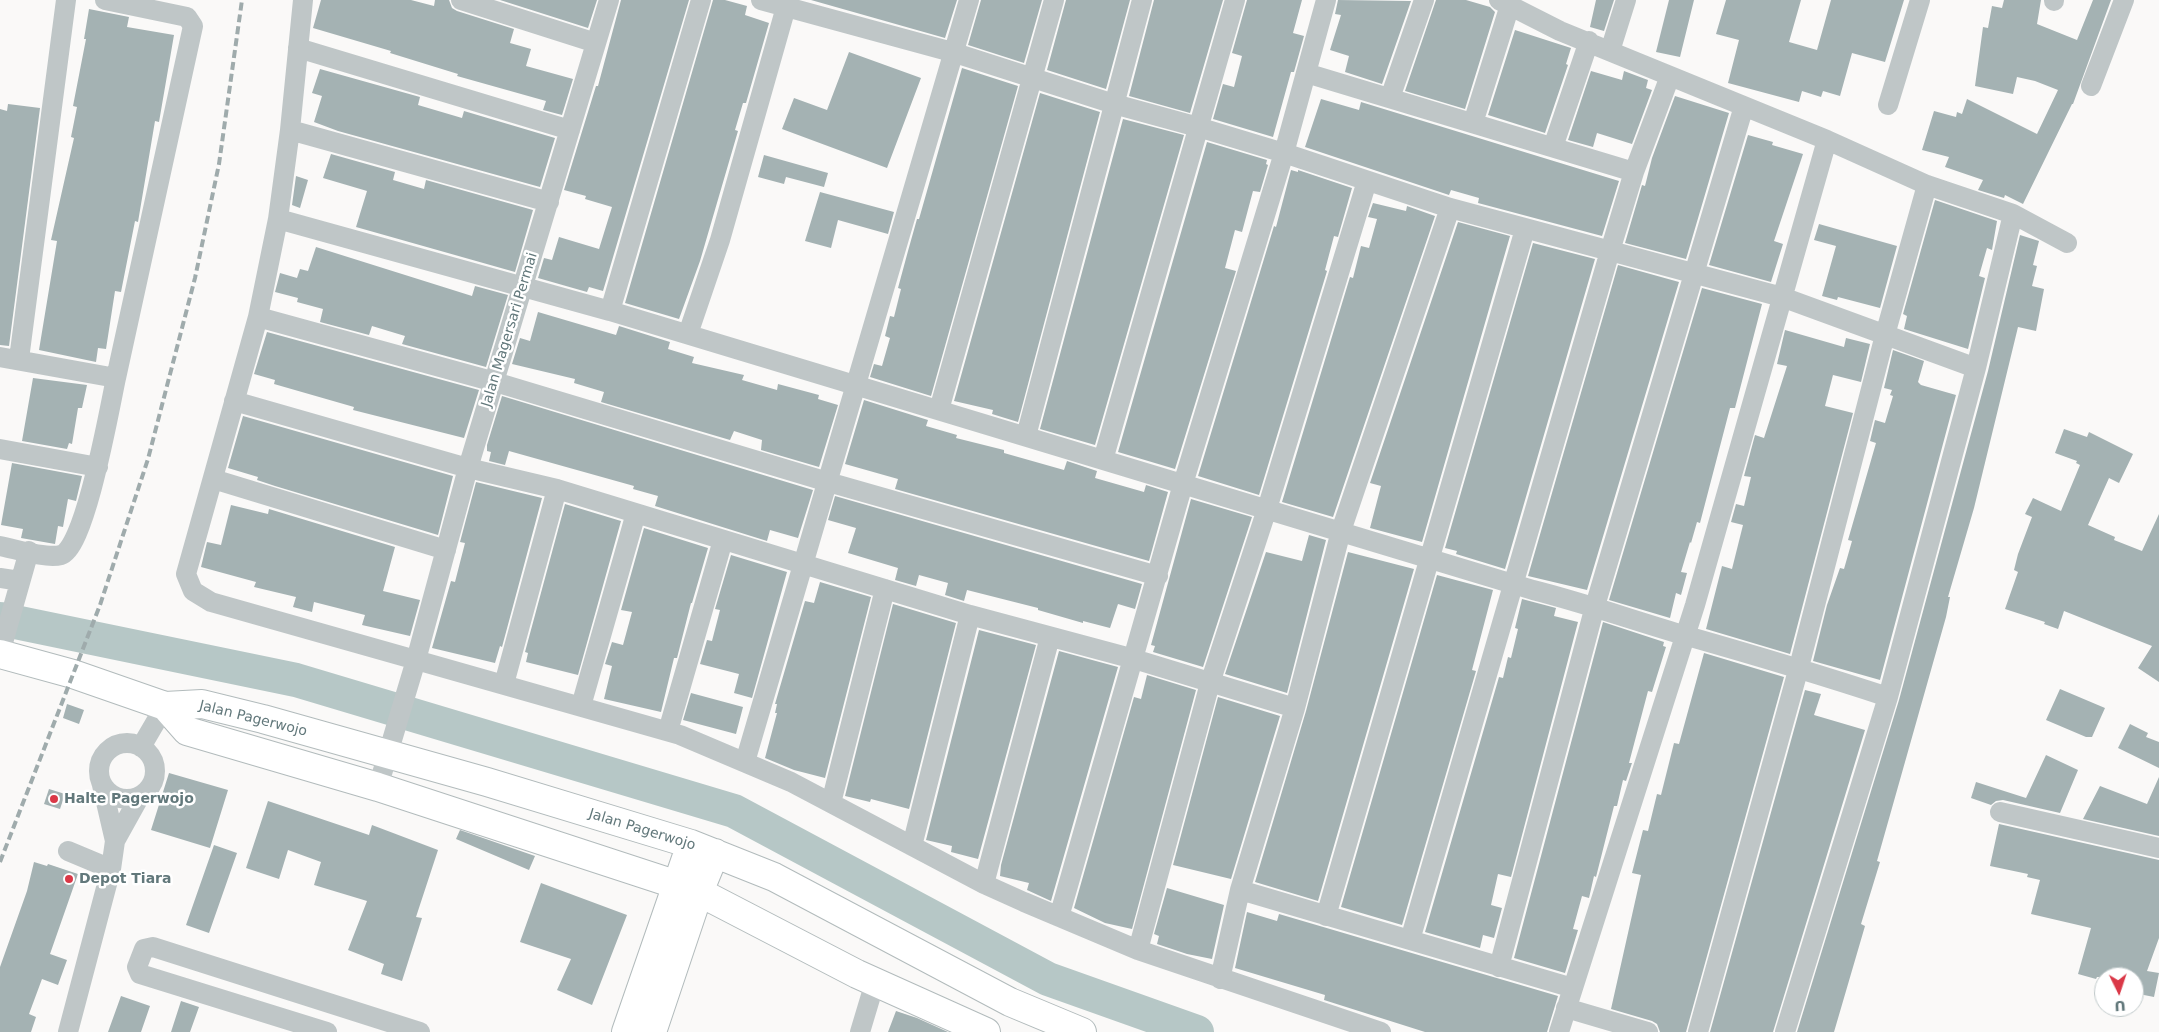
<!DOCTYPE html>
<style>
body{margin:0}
#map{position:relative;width:2159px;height:1032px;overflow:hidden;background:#faf9f8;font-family:"DejaVu Sans",sans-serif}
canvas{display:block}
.north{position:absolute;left:2094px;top:967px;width:50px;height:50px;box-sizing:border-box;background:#fff;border:1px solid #c0c9ca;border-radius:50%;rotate:176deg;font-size:14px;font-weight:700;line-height:20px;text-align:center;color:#62787b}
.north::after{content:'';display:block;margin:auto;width:18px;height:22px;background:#da3847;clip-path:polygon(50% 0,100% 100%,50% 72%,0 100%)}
</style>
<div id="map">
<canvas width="2159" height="1032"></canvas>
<div class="north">U</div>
</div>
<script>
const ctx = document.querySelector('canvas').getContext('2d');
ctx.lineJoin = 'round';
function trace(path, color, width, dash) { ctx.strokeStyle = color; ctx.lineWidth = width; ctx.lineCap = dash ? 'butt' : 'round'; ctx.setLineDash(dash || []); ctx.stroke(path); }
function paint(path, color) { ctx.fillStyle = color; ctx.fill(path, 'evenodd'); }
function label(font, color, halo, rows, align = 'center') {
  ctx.font = font + ' "DejaVu Sans",sans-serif'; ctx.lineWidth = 5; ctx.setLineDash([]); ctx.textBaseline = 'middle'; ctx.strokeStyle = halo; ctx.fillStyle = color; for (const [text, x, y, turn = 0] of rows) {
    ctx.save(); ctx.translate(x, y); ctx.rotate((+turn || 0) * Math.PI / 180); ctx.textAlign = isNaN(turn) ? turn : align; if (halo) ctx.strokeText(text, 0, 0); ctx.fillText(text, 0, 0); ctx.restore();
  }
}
trace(new Path2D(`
 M0,619L296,680L734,811L1048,979L1197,1032`), '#b6c7c6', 34);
paint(new Path2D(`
 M321,0H411L434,6L435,0H449L452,8L457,11L514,29L510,43L531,49L526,66L573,79L562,115L543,110L546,101L457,76L458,74L390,53L391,51L313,28Z
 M500,0H597L588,28Z
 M621,0H689L603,291L589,287L587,292L538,278L544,258L552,260L559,237L599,249L612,207L585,199L586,196L564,190L596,86H598Z
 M713,0H725L747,6L745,15L769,23L746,103H743L735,130L738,131L700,261L679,319L625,303Z
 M811,0H957L945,38Z
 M981,0H1042L1024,63L968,45Z
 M1066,0H1130L1106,89L1047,70Z
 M1154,0H1223L1190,113L1129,96Z
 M1247,0H1302L1293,33L1304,36L1294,72H1291L1273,137L1213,119L1223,84L1234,87L1242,56L1232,53Z
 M1338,0L1411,1L1382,84L1345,72L1349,56L1330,50L1341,15L1335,14Z
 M1436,0H1466L1490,7L1495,12L1465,109L1405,91Z
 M1596,0H1614L1604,31L1590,27Z
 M1669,0H1694L1680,57L1656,52Z
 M1726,0H1801L1789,42L1817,50L1831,0H1904L1885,62L1852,53L1840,96L1823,91L1821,97L1802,91L1799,102L1728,83L1739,40L1716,34Z
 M2004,0H2041L2037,24L2077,40L2093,0H2111L2073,104H2072L2023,204L2005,195L2004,198L1978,190L1983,180L1945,167L1949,157L1922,150L1934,111L1956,117L1957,112L1962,114L1967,99L2037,134L2058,90L2035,81L2017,77L2013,94L1975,86L1983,27L1988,28L1992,6L2002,8Z
 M89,9L129,17L127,27L174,35L159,122L155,121L138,222L135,221L121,292L115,291L106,349L98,348L96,362L39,350L57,241L51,240L74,138L71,137L77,107L73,106L86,39H84Z
 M1515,30L1571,48L1566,64L1568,65L1545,133L1488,115Z
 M849,52L921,78L887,168L782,129L794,98L827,110Z
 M962,68L1018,86L931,396L870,377L874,364L882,366L890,338L885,336L890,316L894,317L901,289L898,288L908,251L917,219H919Z
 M320,69L420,97L418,105L462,118L464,111L555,138L540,187L338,131L314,122L322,96L312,93Z
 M1591,71L1622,80L1624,71L1648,80L1646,88L1652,90L1632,144L1597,133L1593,147L1568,140Z
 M1040,93L1100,112L1018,422L992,414L993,410L954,401Z
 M1675,96L1729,113L1686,259L1625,243L1642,185L1645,186L1652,158Z
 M1321,99L1359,110L1361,102L1619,181L1602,236L1478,203L1479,198L1451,190L1449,195L1305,147Z
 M8,104L40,108L9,346L0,345V109L7,111Z
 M1123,119L1184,135L1095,445L1040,429Z
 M1748,135L1773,142L1772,145L1803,154L1774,241L1783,244L1771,282L1709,265Z
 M1207,142L1267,160L1266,164L1268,165L1260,192L1253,191L1242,232L1235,230L1225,268L1236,271L1175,469L1118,452Z
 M331,154L395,172L393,180L424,189L426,180L533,210L515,272L356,227L367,191L323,178Z
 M764,155L828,173L824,187L786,177L784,184L758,177Z
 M1291,170L1298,172V170L1352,188L1338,237L1334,236L1325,270L1327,271L1259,495L1198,476L1274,226L1276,227Z
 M296,176L308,180L300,208L292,205Z
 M820,192L894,212L888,234L838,220L831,248L805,241Z
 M1935,200L1997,221L1992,250L1987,248L1979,276L1985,278L1968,349L1904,329L1907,316L1903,314Z
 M1373,203L1406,211L1407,206L1435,216L1333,517L1282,502L1350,277L1353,278L1361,246L1369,248L1377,219L1368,217Z
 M1458,222L1510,236L1422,542L1370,528L1381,486L1370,483Z
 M1819,224L1897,246L1880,308L1838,297L1837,300L1822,296L1836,246L1814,240Z
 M2020,235L2039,241L2033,265L2037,266L2032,286L2044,289L2036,331L2018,327L1974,508L1948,597H1950L1946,617L1877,861L1880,862L1861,924L1865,926L1834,1032H1797L1899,700L1988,371Z
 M1533,243L1595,259L1505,569L1456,554L1457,551L1445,548Z
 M316,247L472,296L475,286L508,295L486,367L402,344L405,336L372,326L369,335L320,322L323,309L297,302L298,298L275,292L280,273L297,278L300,269L308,271Z
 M1618,265L1679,282L1587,590L1528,576Z
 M1702,288L1762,304L1735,408H1730L1700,523L1697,522L1691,543L1690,542L1681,572L1687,573L1681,595L1676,593L1670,618L1609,600Z
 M538,312L616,335L619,326L670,342L668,349L694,357L692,363L744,375L742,380L777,390L778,384L819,395L818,399L838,405L819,467L761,450L762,440L734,431L730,440L601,402L604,392L574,383L575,379L512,364L520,338L530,341Z
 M1785,330L1844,347L1846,338L1870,344L1861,382L1833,375L1825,406L1853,413L1790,654L1706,629L1722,566L1732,569L1743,525L1731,522L1736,504L1744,506L1751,477L1744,476L1755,435L1764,438L1787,366L1777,364Z
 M267,332L479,390L464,438L353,410L354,407L274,384L275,380L254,374Z
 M1893,350L1924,361L1918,382L1921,385L1956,395L1880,680L1813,661L1827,605L1840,568L1844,569L1852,541L1848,540L1876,443L1870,441L1875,420L1885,423L1893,396L1890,395L1892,390L1884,388Z
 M33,378L87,385L82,408H78L72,444L69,443L67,449L22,441Z
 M502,396L813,490L798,538L770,530L767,541L655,506L658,496L633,489L634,486L509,451L505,465L489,461L491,452L487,451V445Z
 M864,400L928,420L926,426L957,435L956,438L1004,450V453L1064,470L1067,461L1097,471L1095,478L1144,492L1146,485L1168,492L1149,561L895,489L898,479L845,464Z
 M243,416L453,476L438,535L275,486L257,480L258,477L228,468Z
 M2064,429L2087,437L2089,432L2133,454L2119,483L2109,478L2088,525L2115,537L2114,540L2142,551L2159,514V682L2138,668L2152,646L2064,611L2058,629L2044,624L2045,622L2005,609L2018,572L2014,570L2018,554L2032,517L2025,514L2033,498L2061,511L2080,465L2076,463L2077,461L2055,453Z
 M12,463L82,476L76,501L68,499L63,527L58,526L55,544L21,538L23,529L1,525Z
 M476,482L542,498L502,647L500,646L495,663L432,648L451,581L455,582L465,543L460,542Z
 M835,496L1142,584L1135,609L1118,604L1110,628L1083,621V623L1038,610V608L967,590L964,601L945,595L948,583L919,575L916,586L895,580L898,568L848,553L856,528L828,520Z
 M1191,499L1252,517L1203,667L1153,652L1155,646L1151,645Z
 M565,504L621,521L578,675L526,662L528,653L525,652Z
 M231,505L268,514L269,509L395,547L383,591L420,600L410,636L362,625L365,615L314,602L312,612L293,607L296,597L254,587L256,582L201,567L207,542L221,545Z
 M644,528L708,548L692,603H691L677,658H674L661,712L604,699L612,666L605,664L612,642L623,645L632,612L621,610Z
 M1309,535L1326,540L1287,693L1225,674L1266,552L1302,561Z
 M1348,552L1414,569L1318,901L1255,882L1306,711Z
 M731,555L787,572L752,698L734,693L739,674L700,664L707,640L712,641L720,610L715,609Z
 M1437,575L1493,590L1472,670L1476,671L1402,925L1341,907Z
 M820,582L871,597L825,778L794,770L765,758L777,713H775L777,704H775L805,601L814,603Z
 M1522,599L1556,608L1554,616L1578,622L1511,877L1498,874L1491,905L1502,908L1494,938L1483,935L1480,948L1425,932L1499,677L1503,678L1508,657L1511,658L1518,629L1515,628Z
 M893,604L956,623L909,809L871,799L870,802L845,796Z
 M1603,622L1664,642L1663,646L1666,647L1652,692L1648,691L1629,763H1632L1626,781L1623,780L1617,806H1614L1596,877L1594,876L1589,898L1582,896L1573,929L1578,930L1565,973L1514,958Z
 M979,630L1036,645L978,859L951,852L952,846L926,840Z
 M1059,651L1118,667L1051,901L1027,890L1029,883L1000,876L1001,865Z
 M1704,653L1784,677L1686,1032H1660L1657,1024L1652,1021L1611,1009L1641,875L1632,873L1643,830L1648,831L1657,794L1661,795L1674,743L1679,744Z
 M1147,675L1196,690L1132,929L1105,923L1074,908L1134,697L1141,699Z
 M2060,689L2105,708L2092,737H2086L2046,720Z
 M1805,690L1821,694L1814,715L1865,730L1773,1032H1710Z
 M691,693L743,707L736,734L683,720Z
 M1218,697L1280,716L1231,879L1173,865Z
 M67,704L84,710L79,724L63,718Z
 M2130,724L2148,733L2146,737L2159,742V768L2118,748Z
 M2046,755L2078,770L2060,813L2003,800L1996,801L1991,805L1971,798L1976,782L2026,798Z
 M169,773L228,790L210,848L151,830Z
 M2159,777V836L2083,819L2100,786L2147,804Z
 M49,789L65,794L60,809L44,804Z
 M268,801L369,835L372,825L438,850L416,917L422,918L402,981L381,974L384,964L348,950L367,901L314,885L321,862L288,850L279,879L246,868Z
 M1999,824L2159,860V938L2147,971L2159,973L2154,997L2134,993V977H2097L2096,979L2078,974L2091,928L2031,914L2040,880L2027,877L2028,874L1990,866Z
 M460,830L535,856L529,870L456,839Z
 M214,845L237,853L209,933L186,925Z
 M34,862L47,866L48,864L78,874L50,954L67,960L58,985L42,979L29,1014L36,1017L31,1032H0V967L27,891Z
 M541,883L627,915L592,1005L557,990L571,959L520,942Z
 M1167,888L1224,905L1212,959L1187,954L1157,944L1159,936L1154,934Z
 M1247,912L1277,921L1279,914L1558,996L1547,1032H1425L1324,1000L1325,995L1235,968Z
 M121,996L150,1006L141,1032H108Z
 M181,1001L199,1007L190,1032H171Z
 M896,1011L917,1018L948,1032H888Z`), '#a4b2b3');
const secondary = new Path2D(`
 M0,654L73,674L165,706L202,704L263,719L487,782L691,844L774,877L1010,1002L1082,1032
 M165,706L187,731L378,787L699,892L857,974L986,1032
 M626,1032L691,844
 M652,1032L699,892L715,853`);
trace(secondary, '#b2bbbc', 30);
trace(new Path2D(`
 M461,0L596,43
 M609,0L468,468L416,660L680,735L791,782L984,884L1024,902L1138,950L1381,1032
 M761,0L952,52L1114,104L1198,127L1284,153L1450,208L1782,297L1976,368L1888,697L1785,1032
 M1499,0L1560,31L1827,140L1927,185L2013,214L1976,368
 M2054,1V0
 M298,48L570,130
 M1610,51L1626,0
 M1306,73L1634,172
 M2091,86L2124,0
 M1390,98L1424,0
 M1888,105L1920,0
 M1473,123L1510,5
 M290,130L303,0
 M1553,147L1589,41
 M2013,214L2067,243
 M278,219L610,311L1533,590C1585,603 1635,621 1687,636C1754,655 1821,675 1888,697
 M610,311L701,0
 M258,317L495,382L828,482L1158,576
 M688,334L720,240L786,7
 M0,357L116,378L193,26L187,17L105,0
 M19,359L66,0
 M234,401L468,468L557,489L970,615L1134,659L1295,708
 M939,410L1054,0
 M1026,436L1142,0
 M0,449L98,467
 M1103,460L1235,0
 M213,479L446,550
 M0,546C16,549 46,559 61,555C85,549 110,406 116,378
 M0,578L20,581
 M0,653L29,551
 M504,684L557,489
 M581,706L636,513
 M668,731L723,540
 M99 771a28 28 0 1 1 56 0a28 28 0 1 1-56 0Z
 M141,747L165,706
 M745,762L969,0
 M102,785L115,841
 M378,787L416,660L211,602L193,591L186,574L258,317L278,219L290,130L549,202
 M831,803L885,589
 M2000,812L2159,848
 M912,846L970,615
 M68,851L111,869
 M984,884L1050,637
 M1240,890L1573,988
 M1326,916L1525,229
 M1059,917L1183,484L1284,153L1326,0
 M1410,940L1610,251L1634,172L1670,76
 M1138,950L1210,683L1267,509L1367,181
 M1499,967L1595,606L1744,106
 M1220,979L1240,890L1295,708L1341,531L1450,208
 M1566,1008L1648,1032
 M68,1032L111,869L115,841L140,796
 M327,1032L140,974L137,967L144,949L153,947L420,1032
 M860,1032L875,982
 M1559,1032L1695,605L1827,140
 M1698,1032L1799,667L1885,335L1927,185`), '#bfc6c7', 20);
trace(secondary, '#fff', 28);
trace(new Path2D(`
 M0,862L100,605L148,459L195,278L219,164L242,0`), '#9fabac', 4, [8, 4]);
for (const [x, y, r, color] of [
 [54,799,5,"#da3847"],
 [69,879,5,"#da3847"]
]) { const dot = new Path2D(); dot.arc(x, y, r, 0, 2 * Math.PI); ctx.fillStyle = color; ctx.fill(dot); trace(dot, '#fff', 2); }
label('14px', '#62787b', '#fff', [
 ["Jalan Magersari Permai",510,330,-73],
 ["Jalan Pagerwojo",253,719,14],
 ["Jalan Pagerwojo",642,830,17]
]);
label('bold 14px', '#62787b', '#fff', [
 ["Halte Pagerwojo",64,799],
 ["Depot Tiara",79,879]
], 'left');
</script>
